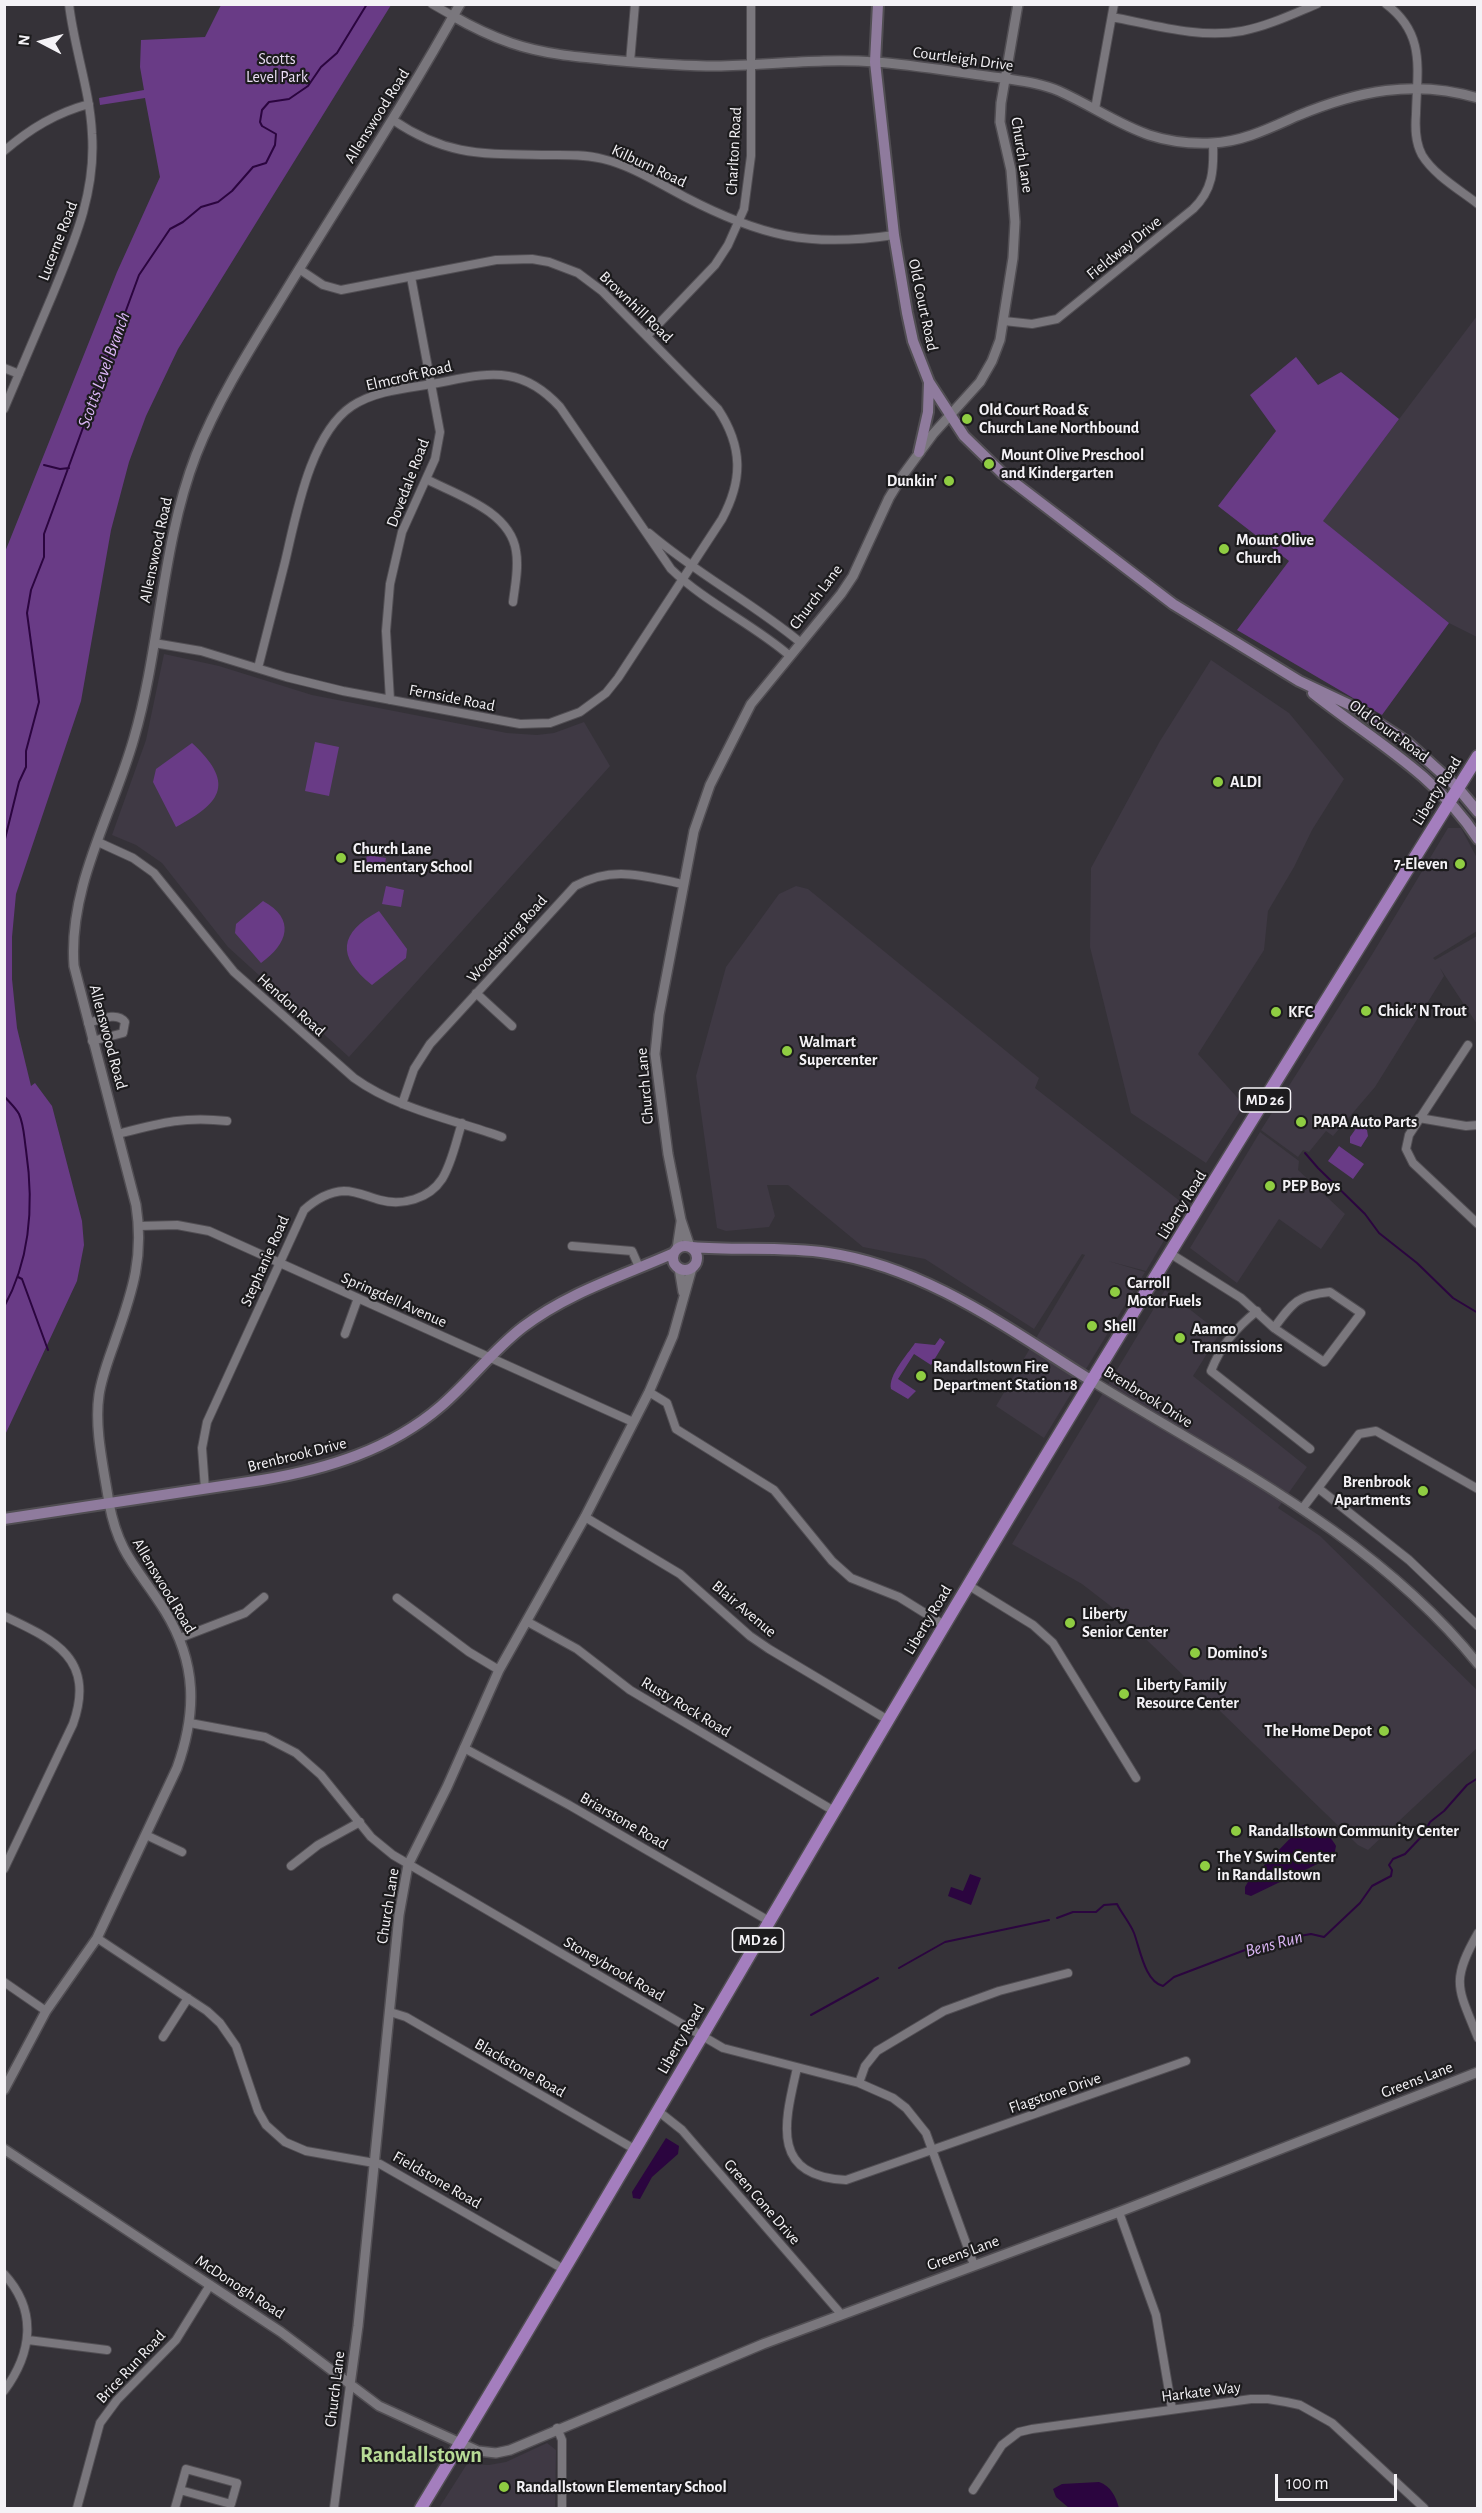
<!DOCTYPE html>
<style>
body{margin:0}
#map{position:relative;width:1482px;height:2513px;overflow:hidden;background:#353238;font-family:"Alegreya Sans",sans-serif}
canvas{display:block}
.frame{position:absolute;inset:0;border:6px solid #f4f2f6;pointer-events:none}
.north{position:absolute;left:12px;top:12px;width:60px;height:60px;-webkit-text-stroke:4px #1c1b1d;paint-order:stroke;rotate:276deg;font-size:16px;font-weight:700;line-height:24px;text-align:center;color:#f4f2f6}
.north::after{content:'';display:block;margin:auto;width:21px;height:27px;background:#f4f2f6;clip-path:polygon(50% 0,100% 100%,50% 72%,0 100%)}
.scale{position:absolute;left:1275px;top:2474px;width:122px;height:27px;box-sizing:border-box;border:3px solid #f4f2f6;border-top:0;padding-left:8px;font-size:18px;line-height:21px;white-space:nowrap;color:#f4f2f6;-webkit-text-stroke:4px #1c1b1d;paint-order:stroke}
</style>
<div id="map">
<canvas width="1482" height="2513"></canvas>
<div class="frame"></div>
<div class="north">N</div>
<div class="scale">100 m</div>
</div>
<script>
const ctx = document.querySelector('canvas').getContext('2d');
ctx.lineJoin = 'round';
function paint(path, color) { ctx.fillStyle = color; ctx.fill(path, 'evenodd'); }
function trace(path, color, width, dash) { ctx.strokeStyle = color; ctx.lineWidth = width; ctx.lineCap = dash ? 'butt' : 'round'; ctx.setLineDash(dash || []); ctx.stroke(path); }
function label(font, color, halo, rows, align = 'center') {
  ctx.font = font + ' "Alegreya Sans",sans-serif'; ctx.lineWidth = 4.5; ctx.setLineDash([]); ctx.textBaseline = 'middle'; ctx.strokeStyle = halo; ctx.fillStyle = color; for (const [text, x, y, turn = 0] of rows) {
    ctx.save(); ctx.translate(x, y); ctx.rotate((+turn || 0) * Math.PI / 180); ctx.textAlign = isNaN(turn) ? turn : align; if (halo) ctx.strokeText(text, 0, 0); ctx.fillText(text, 0, 0); ctx.restore();
  }
}
paint(new Path2D(`
 M1477,316V637L1449,623L1322,521Z
 M164,654L219,666L312,695L507,733L537,735L554,733L584,722L610,766L349,1057L228,947L162,863L136,845L112,835L146,740Z
 M1211,660L1289,713L1344,779L1312,830L1294,867L1268,911L1264,950L1198,1054L1244,1105L1206,1163L1131,1113L1090,947L1091,868L1160,741Z
 M1448,828H1461L1477,858V931L1433,958L1435,960L1477,936V1024L1440,968L1444,976L1375,1087L1333,1136L1326,1131L1309,1152L1303,1150L1298,1157L1261,1130L1373,953Z
 M796,886L808,889L1039,1078L1035,1088L1185,1205L1146,1271L1108,1261L1145,1272L1044,1438L996,1406L1085,1255L1082,1254L1034,1329L925,1259L863,1247L788,1185H767L775,1216L769,1227L726,1231L717,1228L696,1076L726,967L779,894Z
 M1260,1132L1299,1161L1298,1170L1345,1214L1321,1249L1279,1219L1237,1283L1190,1248Z
 M1165,1290L1220,1333L1193,1376L1307,1467L1278,1508L1320,1536L1477,1690V1748L1368,1850L1358,1845L1117,1611L1082,1584L1012,1544Z
 M547,2443L556,2450L555,2508H439L467,2464L489,2465L506,2462Z`), '#3f3944');
paint(new Path2D(`
 M221,5H391L178,349L146,416L129,462L111,530L81,701L16,894L12,937V979L17,1028L31,1086L35,1083L52,1106L82,1221L84,1245L77,1281L5,1435V552L117,272L160,177L145,98L100,105L99,98L144,90L140,67L141,40L205,37Z
 M1296,357L1318,385L1341,372L1399,419L1323,521L1449,623L1382,715L1237,630L1289,561L1218,506L1276,431L1250,395Z
 M315,742L339,747L329,796L305,791Z
 M192,743C234,782 224,802 176,827L153,782L156,769Z
 M367,855L386,858L383,873L364,869Z
 M386,886L404,890L401,907L382,904Z
 M263,901C296,919 288,944 261,963L235,933L236,924Z
 M379,911L407,949L406,958L372,985C336,956 339,933 379,911Z
 M1357,1127H1363L1367,1130L1368,1136L1361,1147L1350,1143V1137Z
 M1339,1146L1364,1164L1353,1179L1328,1161Z
 M940,1338L945,1342L931,1365L914,1354L898,1379L916,1391L908,1399L891,1389C888,1375 908,1354 915,1343L935,1345Z
 M414 2454a7 7 0 1 1 14 0a7 7 0 1 1-14 0Z`), '#693b86');
paint(new Path2D(`
 M1303,1825C1316,1825 1330,1834 1336,1846L1334,1856L1251,1896L1245,1894V1887L1248,1882Z
 M970,1874L981,1878L971,1905L948,1896L951,1887L963,1891Z
 M666,2138L679,2146L678,2154L652,2177L640,2199L633,2198L632,2192Z
 M1099,2482C1111,2486 1116,2497 1119,2508H1069L1056,2497L1053,2489L1062,2484Z`), '#2b053f');
trace(new Path2D(`
 M44,465L60,469L69,468
 M4,843L19,782L26,767V751L39,702L27,613L31,590L44,557V534L139,275L170,229L183,222L201,207L218,202L232,191L253,167L266,163L275,145L276,134L262,126L260,122L262,110L269,102L289,99L308,86L321,67L337,53L367,4
 M4,1096C9,1102 15,1107 19,1114C24,1125 24,1137 26,1150C34,1204 31,1258 4,1307
 M1305,1153L1318,1168L1365,1214L1379,1233L1417,1263L1453,1298L1478,1313
 M18,1277L22,1279L48,1350
 M1057,1918L1073,1912H1096L1104,1905L1117,1904C1122,1914 1130,1923 1134,1933C1140,1949 1145,1982 1163,1986L1174,1977L1266,1942L1289,1941L1294,1937L1311,1934L1324,1937L1360,1903L1372,1886L1391,1876L1392,1870L1389,1865L1393,1859L1405,1854L1423,1835L1430,1822L1444,1811L1467,1785L1478,1778
 M899,1968L945,1942L1049,1920
 M811,2015L878,1978`), '#2b053f', 2);
const minor = new Path2D(`
 M432,4L453,16
 M1386,4C1426,34 1417,69 1416,114C1415,128 1415,142 1422,155C1434,175 1460,190 1478,204
 M1112,17C1154,25 1200,39 1242,31C1268,26 1293,14 1317,4
 M630,62L635,4
 M1095,109L1114,4
 M393,120C446,156 482,154 544,155C563,155 584,154 603,159C632,166 658,183 685,197C760,236 809,248 894,235
 M4,151C31,128 56,113 89,104
 M1004,321L1032,324L1057,319L1193,209C1213,190 1214,170 1213,143
 M647,336L715,265L728,245L744,209L751,156V4
 M4,368L19,374
 M4,409C20,371 36,333 52,296C74,242 96,193 92,134C90,90 74,48 69,4
 M426,479C457,495 510,511 516,551C519,568 515,585 513,602
 M649,533C697,574 753,603 801,643
 M154,643L201,651L286,677L343,691L520,724L550,723L580,712L606,693L618,678L722,519C743,480 743,447 718,409L602,291L578,273L549,262L532,259L496,260L341,290L323,285L299,269
 M258,668C267,633 276,598 285,562C296,516 310,434 352,406C379,388 417,388 448,381C495,371 525,369 560,407L671,569C706,603 753,624 790,656
 M390,700L386,631L390,584L402,532L435,459L440,432L411,277
 M98,842L133,858L154,873L234,972L354,1078C397,1109 452,1119 502,1137
 M476,993L512,1026
 M88,1023C99,1020 117,1011 125,1022L123,1033L92,1041
 M1468,1045L1409,1135L1406,1149L1413,1163L1478,1224
 M402,1104L414,1069L430,1044L575,886C613,865 643,876 683,884
 M1419,1118L1466,1126L1478,1125
 M118,1134C160,1123 184,1116 227,1121
 M139,1226L177,1225L209,1231L633,1422
 M572,1246L632,1251L639,1267
 M1171,1254L1241,1298L1274,1328C1293,1302 1298,1295 1330,1292L1361,1313L1324,1362L1274,1328
 M1257,1311C1236,1328 1221,1345 1211,1371L1310,1449
 M345,1334L358,1298
 M649,1392L667,1403L676,1429L774,1490L832,1561L851,1578L899,1597L944,1625
 M205,1489L202,1448L207,1422L304,1210C316,1199 328,1192 344,1191C357,1191 368,1197 380,1200C402,1206 429,1199 442,1179C452,1163 456,1141 462,1123
 M1478,1489L1376,1431L1359,1434L1318,1488L1409,1560L1478,1626
 M1302,1509L1318,1488
 M585,1517L680,1574L750,1636L769,1649L888,1720
 M968,1585L1033,1625L1053,1643L1136,1778
 M397,1598L469,1652L499,1670
 M4,1616C55,1640 96,1659 73,1724L4,1869
 M528,1622L577,1649L630,1690L834,1811
 M180,1638L245,1613L264,1597
 M190,1723L265,1737L296,1753L321,1775L371,1837L393,1855L723,2048L859,2083L893,2098L906,2108L926,2133L974,2265
 M464,1748L569,1805L769,1921
 M146,1835L182,1852
 M291,1866L318,1845L360,1822
 M1478,1933C1450,1982 1458,1988 1478,2038
 M97,1938L207,2011L220,2023L236,2046L258,2111L266,2125L285,2142L306,2151L380,2164L565,2270
 M4,1982L46,2011
 M390,2012L406,2017L636,2150
 M163,2037L188,1998
 M797,2068C785,2121 769,2176 846,2180L1186,2061
 M859,2083L865,2066L877,2051L944,2011L999,1991L1068,1973
 M658,2111L682,2130L841,2314
 M1119,2212L1156,2315L1172,2409
 M4,2274C38,2311 32,2353 4,2391
 M28,2340L107,2350
 M557,2428L562,2440V2508
 M973,2490L1002,2445L1019,2432L1032,2429L1251,2399H1268L1286,2402L1300,2405L1332,2423L1424,2508
 M77,2508L100,2423L117,2400L176,2340L210,2285
 M175,2508L186,2469L237,2483L231,2504L180,2490
 M334,2508L350,2385`);
const tertiary = new Path2D(`
 M453,16C472,27 491,36 511,43C543,54 577,57 610,60C645,63 681,66 716,66C769,65 823,58 875,62C917,65 960,73 1002,78C1021,81 1041,83 1059,91C1116,117 1143,146 1212,143C1242,142 1270,128 1297,116C1357,91 1414,79 1478,98
 M690,1247L681,1220L668,1154L655,1054L659,1015L694,831L710,785L751,704L841,594L853,576L889,498L903,475L933,434L980,382L992,361L1000,340L1013,258L1015,222L1011,170L1000,122L1001,103L1018,4
 M677,1249L681,1222
 M679,1268L683,1292
 M1092,1381C1228,1464 1377,1538 1478,1664
 M4,2090L46,2011L97,1938L177,1768C197,1712 197,1663 165,1611C139,1569 119,1556 109,1503C104,1469 94,1429 99,1395C102,1375 110,1356 116,1338C133,1290 144,1256 136,1205L74,966C68,886 113,813 134,738C161,645 161,546 196,455C220,394 256,340 290,284C347,191 407,100 460,4
 M4,2149L281,2332L379,2406L478,2451L496,2453L510,2450L763,2344L1119,2212L1478,2072
 M350,2385L358,2326L399,1915L408,1865L447,1787L499,1670L585,1517L649,1392L673,1336L692,1268`);
const secondary = new Path2D(`
 M878,4L875,62L894,235L907,313L913,341L929,382L964,436L1003,474L1173,604L1299,681L1352,706L1406,741L1458,788L1478,812
 M919,452L928,412L929,382
 M1313,693C1372,740 1435,773 1478,839
 M673 1258a12 12 0 1 1 24 0a12 12 0 1 1-24 0Z
 M692,1247C737,1251 782,1246 828,1253C926,1267 1010,1330 1092,1381
 M4,1519L262,1480C327,1469 390,1450 441,1406C470,1381 493,1350 523,1327C569,1292 622,1276 674,1253`);
const primary = new Path2D(`
 M421,2508C606,2204 783,1895 966,1589C1133,1309 1306,1033 1478,756`);
trace(minor, '#514e53', 10);
trace(tertiary, '#514e53', 12);
trace(secondary, '#514e53', 14);
trace(primary, '#514e53', 15);
trace(minor, '#7a777d', 8);
trace(tertiary, '#7a777d', 9);
trace(secondary, '#8f7b9d', 10);
trace(primary, '#a47ebe', 12);
for (const [x, y, r, color] of [
 [967,419,6,"#8fcd42"],
 [989,464,6,"#8fcd42"],
 [949,481,6,"#8fcd42"],
 [1224,549,6,"#8fcd42"],
 [1218,782,6,"#8fcd42"],
 [341,858,6,"#8fcd42"],
 [1460,864,6,"#8fcd42"],
 [1366,1011,6,"#8fcd42"],
 [1276,1012,6,"#8fcd42"],
 [787,1051,6,"#8fcd42"],
 [1301,1122,6,"#8fcd42"],
 [1270,1186,6,"#8fcd42"],
 [1115,1292,6,"#8fcd42"],
 [1092,1326,6,"#8fcd42"],
 [1180,1338,6,"#8fcd42"],
 [921,1376,6,"#8fcd42"],
 [1423,1491,6,"#8fcd42"],
 [1070,1623,6,"#8fcd42"],
 [1195,1653,6,"#8fcd42"],
 [1124,1694,6,"#8fcd42"],
 [1384,1731,6,"#8fcd42"],
 [1236,1831,6,"#8fcd42"],
 [1205,1866,6,"#8fcd42"],
 [504,2487,6,"#8fcd42"]
]) { const dot = new Path2D(); dot.arc(x, y, r, 0, 2 * Math.PI); ctx.fillStyle = color; ctx.fill(dot); trace(dot, '#1c1b1d', 2); }
for (const [x, y, w] of [
 [1265,1100,51],
 [758,1940,51]
]) { const box = new Path2D(); box.roundRect(x - w / 2, y - 12, w, 24, 4.5); ctx.fillStyle = '#1c1b1d'; ctx.fill(box); trace(box, '#f4f2f6', 1.5); }
label('bold 15px', '#f4f2f6', null, [
 ["MD 26",1265,1100],
 ["MD 26",758,1940]
]);
label('16px', '#eadef4', '#1c1b1d', [
 ["Scotts",277,59],
 ["Level Park",277,77]
]);
label('16px', '#f4f2f6', '#1c1b1d', [
 ["Courtleigh Drive",963,59,8],
 ["Allenswood Road",377,116,-58],
 ["Charlton Road",734,151,-87],
 ["Church Lane",1022,155,81],
 ["Kilburn Road",649,166,25],
 ["Lucerne Road",58,241,-69],
 ["Fieldway Drive",1124,248,-39],
 ["Old Court Road",923,305,78],
 ["Brownhill Road",636,307,44],
 ["Elmcroft Road",409,376,-13],
 ["Dovedale Road",408,483,-69],
 ["Allenswood Road",156,550,-78],
 ["Church Lane",816,597,-53],
 ["Fernside Road",452,698,11],
 ["Old Court Road",1389,731,36],
 ["Liberty Road",1437,791,-58],
 ["Woodspring Road",507,939,-48],
 ["Hendon Road",291,1005,42],
 ["Allenswood Road",108,1037,75],
 ["Church Lane",645,1086,-95],
 ["Liberty Road",1182,1205,-58],
 ["Stephanie Road",265,1261,-66],
 ["Springdell Avenue",394,1300,24],
 ["Brenbrook Drive",1148,1397,32],
 ["Brenbrook Drive",297,1455,-14],
 ["Allenswood Road",164,1586,59],
 ["Blair Avenue",744,1609,40],
 ["Liberty Road",928,1620,-59],
 ["Rusty Rock Road",686,1707,31],
 ["Briarstone Road",624,1821,30],
 ["Church Lane",388,1906,-81],
 ["Stoneybrook Road",614,1969,30],
 ["Liberty Road",681,2039,-60],
 ["Blackstone Road",520,2068,30],
 ["Greens Lane",1417,2080,-21],
 ["Flagstone Drive",1055,2093,-19],
 ["Fieldstone Road",437,2180,30],
 ["Green Cone Drive",762,2202,49],
 ["Greens Lane",963,2253,-20],
 ["McDonogh Road",240,2287,33],
 ["Brice Run Road",131,2367,-47],
 ["Church Lane",335,2389,-83],
 ["Harkate Way",1201,2392,-7]
]);
label('bold 16px', '#f4f2f6', '#1c1b1d', [
 ["Old Court Road &",979,410],
 ["Church Lane Northbound",979,428],
 ["Mount Olive Preschool",1001,455],
 ["and Kindergarten",1001,473],
 ["Dunkin'",937,481,"right"],
 ["Mount Olive",1236,540],
 ["Church",1236,558],
 ["ALDI",1230,782],
 ["Church Lane",353,849],
 ["Elementary School",353,867],
 ["7-Eleven",1448,864,"right"],
 ["Chick' N Trout",1378,1011],
 ["KFC",1288,1012],
 ["Walmart",799,1042],
 ["Supercenter",799,1060],
 ["PAPA Auto Parts",1313,1122],
 ["PEP Boys",1282,1186],
 ["Carroll",1127,1283],
 ["Motor Fuels",1127,1301],
 ["Shell",1104,1326],
 ["Aamco",1192,1329],
 ["Transmissions",1192,1347],
 ["Randallstown Fire",933,1367],
 ["Department Station 18",933,1385],
 ["Brenbrook",1411,1482,"right"],
 ["Apartments",1411,1500,"right"],
 ["Liberty",1082,1614],
 ["Senior Center",1082,1632],
 ["Domino's",1207,1653],
 ["Liberty Family",1136,1685],
 ["Resource Center",1136,1703],
 ["The Home Depot",1372,1731,"right"],
 ["Randallstown Community Center",1248,1831],
 ["The Y Swim Center",1217,1857],
 ["in Randallstown",1217,1875],
 ["Randallstown Elementary School",516,2487]
], 'left');
label('italic 18px', '#dbb6f6', '#1c1b1d', [
 ["Scotts Level Branch",104,370,-70],
 ["Bens Run",1274,1944,-15]
]);
label('bold 22px', '#b7db96', '#1c1b1d', [
 ["Randallstown",421,2455]
]);
</script>
